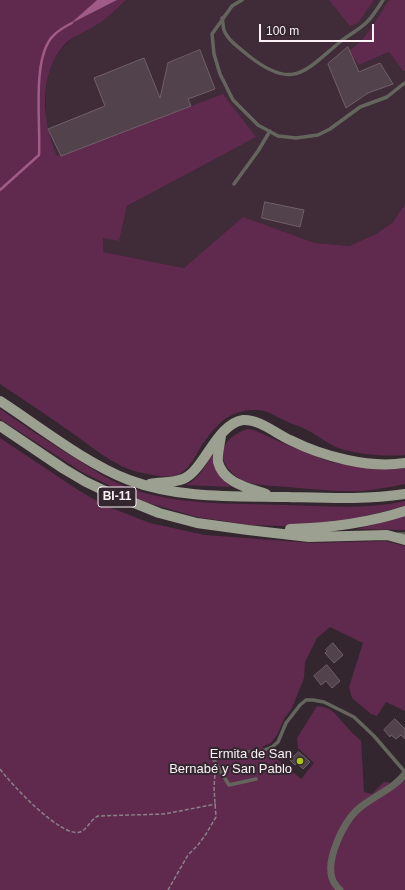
<!DOCTYPE html>
<meta charset="utf-8">
<style>
body{margin:0}
#map{position:relative;width:405px;height:890px;overflow:hidden;background:#34262f;font-family:Helvetica,sans-serif}
canvas{display:block}
.scale{position:absolute;left:259px;top:24px;width:115px;height:18px;box-sizing:border-box;border:2px solid #fbf1f7;border-top:0;padding-left:5px;font-size:12px;line-height:14px;white-space:nowrap;color:#fbf1f7;-webkit-text-stroke:3px #34262f;paint-order:stroke}
</style>
<div id="map">
<canvas width="405" height="890"></canvas>
<div class="scale">100 m</div>
</div>
<script>
const ctx = document.querySelector('canvas').getContext('2d');
ctx.lineJoin = 'round';
function paint(path, color) { ctx.fillStyle = color; ctx.fill(path, 'evenodd'); }
function trace(path, color, width, dash) { ctx.strokeStyle = color; ctx.lineWidth = width; ctx.lineCap = dash ? 'butt' : 'round'; ctx.setLineDash(dash || []); ctx.stroke(path); }
function label(font, color, halo, rows, align = 'center') {
  ctx.font = font + ' Helvetica,sans-serif'; ctx.lineWidth = 4; ctx.setLineDash([]); ctx.textBaseline = 'middle'; ctx.strokeStyle = halo; ctx.fillStyle = color; for (const [text, x, y, turn = 0] of rows) {
    ctx.save(); ctx.translate(x, y); ctx.rotate((+turn || 0) * Math.PI / 180); ctx.textAlign = isNaN(turn) ? turn : align; if (halo) ctx.strokeText(text, 0, 0); ctx.fillText(text, 0, 0); ctx.restore();
  }
}
paint(new Path2D(`
 M126,0H389L372,27L358,45L359,65L389,52L403,71H405V204L393,222L376,234L349,246L315,243L243,218L184,268L103,252L102,238L119,240L127,206L255,137L223,94L64,156H57L50,141L46,119V88L49,71L54,59L65,45L78,34L95,26Z`), '#402b38');
paint(new Path2D(`
 M0,0H97L72,23L117,0H126C116,9 107,19 95,26C85,32 73,36 64,45C38,74 42,123 57,156L223,94L256,137L127,206L119,241L103,238V252L184,268L243,217L315,243L349,246L376,234L393,222L405,204V455C388,457 349,454 334,446C324,441 315,434 305,429C300,426 294,425 288,422C278,418 268,410 257,410C228,409 215,426 200,448C194,459 187,473 174,476C167,477 159,476 152,475C148,474 142,473 138,472C111,465 88,443 65,428C44,413 22,399 0,384Z
 M329,0H374L358,23L350,26Z
 M389,0H405V71H403L389,52L359,65L349,51C367,39 377,18 389,0Z
 M0,409C24,426 49,442 73,457C91,468 107,479 126,487C177,506 232,503 285,505C324,506 366,510 405,501V506L342,522L285,526L250,525L197,517L145,502L113,487L82,472L0,419Z
 M247,429L254,430L280,442L330,462L366,468L400,469L405,468V484C390,487 375,490 360,491C336,492 312,489 289,487C274,486 258,486 244,481C233,476 220,463 223,450C227,438 237,433 247,429Z
 M0,438L78,490L104,505L150,523L205,535L312,543L385,541L405,546V711L386,702L377,716L371,714L352,698L349,687L363,643L330,627L317,638L305,662L304,678L292,708L284,719L277,735L271,743L262,747L301,779L314,763L298,748L297,738L317,706C335,709 334,713 345,725C350,731 356,736 361,741L364,792L372,794L384,782C391,783 399,784 405,780V890H0Z
 M213,451L219,475L231,487L186,485C200,478 207,464 213,451Z
 M405,516V530L357,529Z`), '#5f2a4e');
paint(new Path2D(`
 M97,0H117L70,24Z`), '#a05b88');
trace(new Path2D(`
 M0,190L39,155C41,125 31,56 54,35C59,30 66,26 72,23`), '#a05b88', 2.5);
const building = new Path2D(`
 M348,47L359,72L380,63L393,84L368,93L346,108L328,64Z
 M200,50L215,89L188,99L191,106L61,156L48,129L105,106L94,78L144,58L160,98L168,63Z
 M265,202L304,210L300,227L262,218Z
 M333,643L343,655L334,663L325,653L327,651L326,650Z
 M327,665L340,681L332,688L326,681L321,685L314,676Z
 M395,719L405,729V739L401,735L396,739L391,735L390,737L384,730Z
 M299,752L310,762L303,769L297,763L295,765L290,760Z`);
paint(building, '#52424c');
trace(building, '#705f69', 1);
trace(new Path2D(`
 M0,769C11,784 61,838 80,832C87,830 90,820 98,816L164,814L216,804
 M168,890L188,855L198,845L206,834L216,817L214,788L215,773`), '#8d8088', 1.5, [4, 2]);
trace(new Path2D(`
 M242,0L232,6L212,34L214,54L220,74L233,100L258,125L278,136L296,138L318,135L330,129L360,107L387,97L402,85L405,83
 M222,18C223,22 223,27 224,30C228,41 241,49 249,56C293,91 305,71 340,42C348,35 359,30 367,22C373,16 378,8 383,0
 M234,184L258,151L270,131
 M398,534H405
 M256,779L229,785L214,760L215,755L219,753L262,751L272,747L278,742L286,723L300,705L306,700H313L324,702L354,717L374,736L405,772`), '#64665e', 3.5);
trace(new Path2D(`
 M340,890C337,887 333,882 332,878C326,859 343,824 356,811C371,796 392,791 405,774`), '#64665e', 7);
trace(new Path2D(`
 M0,401C40,427 85,463 129,480C180,499 234,496 287,497C327,498 366,500 405,494
 M0,426L64,469L86,482L105,491L159,513L197,523L248,530L309,537L387,535L405,540
 M221,436C220,444 217,454 218,462C223,483 249,488 266,494
 M150,484C160,482 173,483 183,479C204,471 216,424 243,420C259,419 275,433 290,440C322,456 369,469 405,463
 M290,529C329,528 368,523 405,511`), '#9ca091', 10);
for (const [x, y, r, color] of [
 [300,761,4,"#acc613"]
]) { const dot = new Path2D(); dot.arc(x, y, r, 0, 2 * Math.PI); ctx.fillStyle = color; ctx.fill(dot); trace(dot, '#34262f', 1.5); }
for (const [x, y, w] of [
 [117,497,38]
]) { const box = new Path2D(); box.roundRect(x - w / 2, y - 10, w, 20, 3); ctx.fillStyle = '#34262f'; ctx.fill(box); trace(box, '#fbf1f7', 1); }
label('bold 12px', '#fbf1f7', null, [
 ["BI-11",117,497]
]);
label('13px', '#fbf1f7', '#34262f', [
 ["Ermita de San",292,754],
 ["Bernabé y San Pablo",292,769]
], 'right');
</script>
